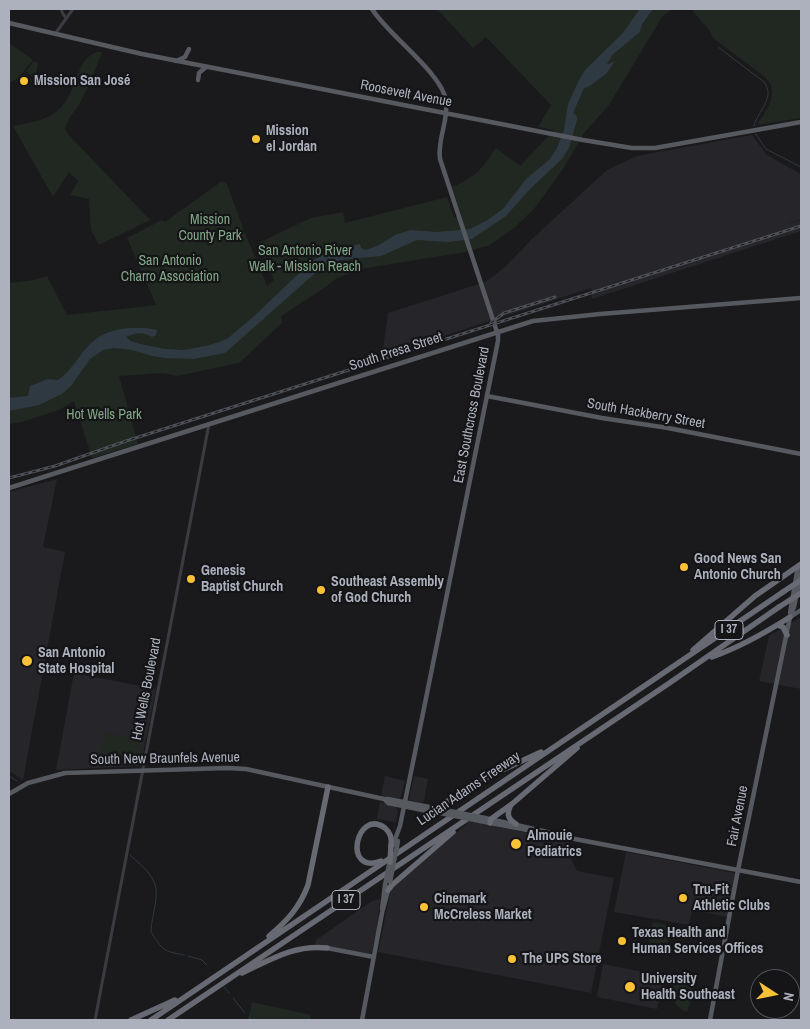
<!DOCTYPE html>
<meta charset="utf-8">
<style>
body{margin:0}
#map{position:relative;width:810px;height:1029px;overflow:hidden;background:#1a1a1d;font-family:"Archivo Narrow",sans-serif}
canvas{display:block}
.frame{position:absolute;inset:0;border:10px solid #acb1bd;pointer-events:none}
.north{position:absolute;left:750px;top:969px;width:50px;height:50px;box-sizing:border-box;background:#151518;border:1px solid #51535a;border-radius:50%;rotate:101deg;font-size:14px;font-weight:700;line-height:20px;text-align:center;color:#acb1bd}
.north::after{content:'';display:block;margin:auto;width:18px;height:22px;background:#f9c136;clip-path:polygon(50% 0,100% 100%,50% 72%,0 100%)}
</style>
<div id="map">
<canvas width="810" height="1029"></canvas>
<div class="frame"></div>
<div class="north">N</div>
</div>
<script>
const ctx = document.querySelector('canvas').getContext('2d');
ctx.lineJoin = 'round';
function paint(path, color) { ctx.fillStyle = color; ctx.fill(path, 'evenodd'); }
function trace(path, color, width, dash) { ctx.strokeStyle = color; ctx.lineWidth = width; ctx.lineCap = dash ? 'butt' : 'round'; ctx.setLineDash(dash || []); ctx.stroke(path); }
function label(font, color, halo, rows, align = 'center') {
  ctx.font = font + ' "Archivo Narrow",sans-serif'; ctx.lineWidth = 4.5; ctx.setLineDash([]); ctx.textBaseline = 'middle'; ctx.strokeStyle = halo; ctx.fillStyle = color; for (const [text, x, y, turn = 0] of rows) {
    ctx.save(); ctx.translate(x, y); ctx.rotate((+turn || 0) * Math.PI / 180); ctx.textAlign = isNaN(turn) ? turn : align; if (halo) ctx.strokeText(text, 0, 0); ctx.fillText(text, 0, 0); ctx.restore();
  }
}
paint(new Path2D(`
 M752,135L767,155L801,174V219L786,224L801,220V231L592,299L591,288L382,356L388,313L485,282L504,268L532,239L607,170L637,156Z
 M57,479L43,547L65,552L23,780L9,771V492Z
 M801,617V689L759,681L769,636Z
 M74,673L156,689L141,764L139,766L56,770Z
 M385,776L405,781L401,797L399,799L381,795Z
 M414,776L428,779L424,801L422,803L409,800Z
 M380,802L396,807L398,810L396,822L377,819Z
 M470,821L570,842L569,852L571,859L577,871L614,878L591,993L378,952L391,889Z
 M626,852L735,873L728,917L692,910L689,925L614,912Z
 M380,899L377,930L371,954L315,944L316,940L372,901Z
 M603,964L664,976L657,1009L597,997Z`), '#26262a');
paint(new Path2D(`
 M437,9H672L662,17L609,105L584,133L563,169L534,209L514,228L490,245L465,252L361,269L337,278L327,286L281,316L282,323L239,363L177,376L164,373L119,376L138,444L92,458L74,401L59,410L22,422L9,424V283L34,280L47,276L67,315L156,305L127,238L162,220L165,222L222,181L227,184L243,228L267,286L274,280L258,243L311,218L343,212L345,223L447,197L454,217H462L452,187C476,177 482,169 496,148L520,166L554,130L538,127L551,105L486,37L473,48Z
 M691,9H801V118L757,125C766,110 781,93 765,77L713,38L710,31Z
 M9,43L33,60L18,78L9,83Z
 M97,52H102C95,69 90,86 81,101C76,111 67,118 65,129L68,134L150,220L99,245L91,230L89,199L70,195L78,181L69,172L53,197L13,126C28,123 45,121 57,111C77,96 75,58 97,52Z
 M34,61L38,63L35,78L26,71Z
 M105,733L142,739L140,758L102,752Z
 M653,922L671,926L665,956L647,952Z
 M672,981L693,988L694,990L687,1012C673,1007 671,995 672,981Z
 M252,1002L311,1015L310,1020H248Z`), '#202821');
paint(new Path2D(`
 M640,9H653L642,24L640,32L612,55L607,64H609L615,61L606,74L588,87L584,88L573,113L577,116V120L569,148L562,159L529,190L506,216L472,239L448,242L417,240L381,256L340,260L313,275L225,353L193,359L165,358L152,356L132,350L114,348L103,350L90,359L71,386L62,394L39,405L9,411V398L28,396L30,386L48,379L58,380C71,371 78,357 89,345C106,327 134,325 157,330L156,335L152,337C143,331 135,333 126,337L131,341L140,344L165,349L184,350L210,345L227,339L252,318L312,261L328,252L360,244L361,248L366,250L379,245L395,235L411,230L437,232L470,229L486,221L503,209L526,179L549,160L557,148L564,130L568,104L578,82L585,70L622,34Z`), '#2f3942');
trace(new Path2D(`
 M718,47L764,82C776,98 758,110 754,126
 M755,133L766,149L801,167
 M9,776L17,781
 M130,855C137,862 147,869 152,878C162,892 151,916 151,932C163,950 162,951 184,955
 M188,956L202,960L207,965
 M224,987L229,993
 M233,998L245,1013
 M249,1017L251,1020`), '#2f3942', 1);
trace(new Path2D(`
 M61,9L63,14L66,18
 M55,34L73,9
 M95,1020L209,424`), '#3b3c42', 3);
trace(new Path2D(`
 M372,9C388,35 443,74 446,101C449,120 437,139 440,159L498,335V341L420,728L400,826L393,845
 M9,23L142,54L583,140L632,148H655L801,122
 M176,61L185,57L189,49
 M198,80L199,73L206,67
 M487,396L602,418L668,428L801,454
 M9,488L533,321L600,314L801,298
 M790,613L797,572L801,565
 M792,616L801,610
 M9,794L28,783L65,773L227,768L246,769L384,799H388L445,810
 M384,799L388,803L437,813
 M485,818L552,833
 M480,821L801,882
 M382,909L385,885
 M327,948L374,957
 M362,1020L382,913L389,887
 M710,1020L737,875L790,617L794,607L801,574`), '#575961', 4.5);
trace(new Path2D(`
 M777,625L783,627L787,635
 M693,650L755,596L801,564
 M712,657C740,647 765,633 790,617
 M511,805C506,814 508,819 516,824
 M436,812L437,808L481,780L541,752
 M490,823L491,819L512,804L577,748
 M381,861C342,876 356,807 385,828C391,833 392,839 391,846
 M388,890L392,885L453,832
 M269,936C287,921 300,907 308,885L328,787
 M242,973C270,960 295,944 327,948
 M131,1020L175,1000
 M151,1020L783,592
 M168,1020L668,684L779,607`), '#676973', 5.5);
const rail = new Path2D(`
 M491,323L504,313L555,297
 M9,478L55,466L126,441L801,226`);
trace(rail, '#4e5057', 3);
trace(rail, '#151518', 1, [4]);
trace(new Path2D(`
 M445,810L485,818
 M440,813L480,821
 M390,882L398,841
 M385,885L390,860`), '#575961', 4.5);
trace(new Path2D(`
 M783,592L801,580
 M779,607L801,593
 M390,862L391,846`), '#676973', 5.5);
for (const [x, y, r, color] of [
 [24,81,5,"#f9c136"],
 [256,139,5,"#f9c136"],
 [684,567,5,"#f9c136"],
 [191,579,5,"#f9c136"],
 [321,590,5,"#f9c136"],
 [27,661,6,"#f9c136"],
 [516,844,6,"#f9c136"],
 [683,898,5,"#f9c136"],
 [424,907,5,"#f9c136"],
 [622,941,5,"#f9c136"],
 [512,959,5,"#f9c136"],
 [630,987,6,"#f9c136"]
]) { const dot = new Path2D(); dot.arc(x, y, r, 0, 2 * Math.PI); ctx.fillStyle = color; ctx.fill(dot); trace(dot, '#151518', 2); }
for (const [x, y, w] of [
 [729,630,28],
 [346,900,28]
]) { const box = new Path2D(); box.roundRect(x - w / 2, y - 9.5, w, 19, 4); ctx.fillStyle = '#151518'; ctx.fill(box); trace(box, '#acb1bd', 1); }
label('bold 12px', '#acb1bd', null, [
 ["I 37",729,630],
 ["I 37",346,900]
]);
label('bold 14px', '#acb1bd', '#151518', [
 ["Mission San José",34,81],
 ["Mission",266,131],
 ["el Jordan",266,147],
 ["Good News San",694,559],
 ["Antonio Church",694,575],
 ["Genesis",201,571],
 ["Baptist Church",201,587],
 ["Southeast Assembly",331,582],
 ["of God Church",331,598],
 ["San Antonio",38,653],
 ["State Hospital",38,669],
 ["Almouie",527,836],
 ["Pediatrics",527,852],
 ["Tru-Fit",693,890],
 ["Athletic Clubs",693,906],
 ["Cinemark",434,899],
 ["McCreless Market",434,915],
 ["Texas Health and",632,933],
 ["Human Services Offices",632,949],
 ["The UPS Store",522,959],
 ["University",641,979],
 ["Health Southeast",641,995]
], 'left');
label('14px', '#acb1bd', '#151518', [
 ["Roosevelt Avenue",406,94,11],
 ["South Presa Street",396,352,-18],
 ["South Hackberry Street",646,414,10],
 ["East Southcross Boulevard",472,415,-79],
 ["Hot Wells Boulevard",147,689,-79],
 ["South New Braunfels Avenue",165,759,-1],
 ["Lucian Adams Freeway",469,789,-34],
 ["Fair Avenue",738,816,-79]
]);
label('14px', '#83a887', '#151518', [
 ["Mission",210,220],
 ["County Park",210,236],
 ["San Antonio River",305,251],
 ["Walk - Mission Reach",305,267],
 ["San Antonio",170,261],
 ["Charro Association",170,277],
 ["Hot Wells Park",104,415]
]);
</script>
